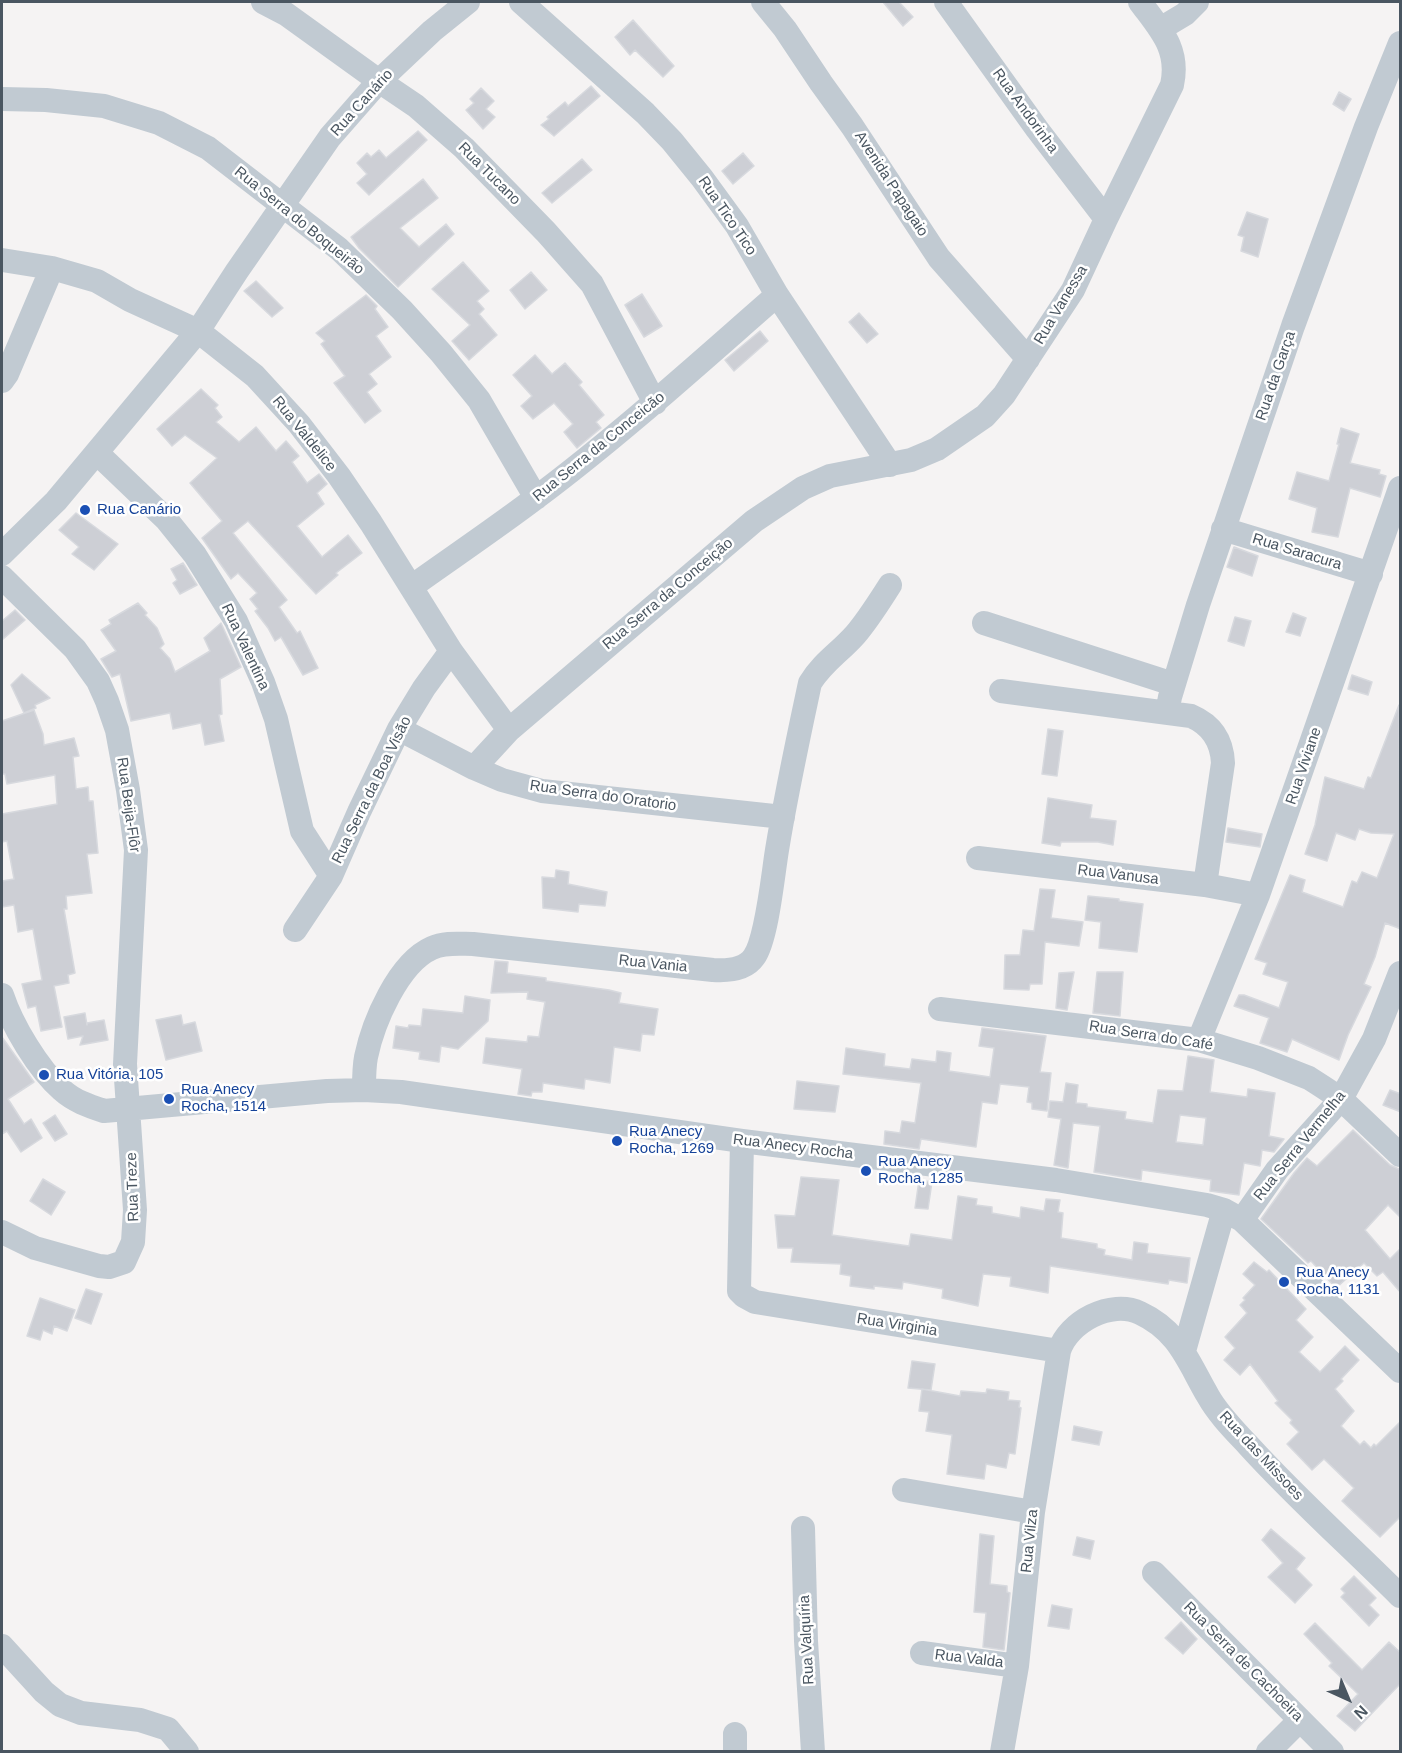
<!DOCTYPE html>
<meta charset="utf-8">
<style>
body{margin:0}
#map{position:relative;width:1402px;height:1753px;overflow:hidden;background:#f5f3f3;font-family:Arial,sans-serif}
canvas{display:block}
.frame{position:absolute;inset:0;border:3px solid #4a5661;pointer-events:none}
.north{position:absolute;left:1318px;top:1669px;width:60px;height:60px;-webkit-text-stroke:4px #fff;paint-order:stroke;rotate:136deg;font-size:16px;font-weight:700;line-height:24px;text-align:center;color:#4a5661}
.north::after{content:'';display:block;margin:auto;width:21px;height:27px;background:#4a5661;clip-path:polygon(50% 0,100% 100%,50% 72%,0 100%)}
</style>
<div id="map">
<canvas width="1402" height="1753"></canvas>
<div class="frame"></div>
<div class="north">N</div>
</div>
<script>
const ctx = document.querySelector('canvas').getContext('2d');
ctx.lineJoin = 'round';
function paint(path, color) { ctx.fillStyle = color; ctx.fill(path, 'evenodd'); }
function trace(path, color, width, dash) { ctx.strokeStyle = color; ctx.lineWidth = width; ctx.lineCap = dash ? 'butt' : 'round'; ctx.setLineDash(dash || []); ctx.stroke(path); }
function label(font, color, halo, rows, align = 'center') {
  ctx.font = font + ' Arial,sans-serif'; ctx.lineWidth = 5; ctx.setLineDash([]); ctx.textBaseline = 'middle'; ctx.strokeStyle = halo; ctx.fillStyle = color; for (const [text, x, y, turn = 0] of rows) {
    ctx.save(); ctx.translate(x, y); ctx.rotate((+turn || 0) * Math.PI / 180); ctx.textAlign = isNaN(turn) ? turn : align; if (halo) ctx.strokeText(text, 0, 0); ctx.fillText(text, 0, 0); ctx.restore();
  }
}
const building = new Path2D(`
 M883,2H899L913,17L903,26Z
 M633,20L674,66L663,77L635,50L630,55L615,37Z
 M591,86L600,96L554,136L541,125L549,119L547,117L565,102L568,106Z
 M481,88L494,101L486,109L495,117L483,129L466,110L474,103L470,99Z
 M1339,92L1351,99L1344,111L1333,104Z
 M418,131L427,140L369,195L357,183L367,174L357,163L367,153L371,157L379,150L386,158Z
 M743,153L754,166L733,184L722,171Z
 M582,159L592,170L552,203L542,193Z
 M423,179L438,198L400,228L419,247L446,224L454,234L398,287L359,248L351,237Z
 M1247,212L1268,219L1258,257L1241,251L1244,237L1238,235Z
 M463,262L489,291L477,301L484,309L479,314L497,335L469,360L452,341L470,325L432,289Z
 M531,272L547,290L525,309L510,290Z
 M256,281L283,308L272,317L244,291Z
 M642,294L662,326L644,337L625,305Z
 M366,295L377,306L375,309L388,327L376,336L391,357L369,374L377,384L367,392L381,411L365,423L334,383L345,376L321,344L325,341L316,333Z
 M859,313L878,334L867,343L849,322Z
 M760,331L768,341L734,371L725,360Z
 M535,355L552,374L565,363L582,382L579,385L604,415L596,422L601,428L577,448L564,432L573,424L554,403L533,419L521,406L532,396L513,375Z
 M201,389L218,405L215,408L222,417L216,422L239,442L256,427L276,451L286,441L299,456L292,462L307,483L319,474L327,484L317,493L324,504L297,526L322,557L348,535L362,553L336,573L338,575L316,594L248,521L233,533L287,600L279,607L297,633L300,631L318,668L303,675L281,637L275,641L268,628L255,611L258,609L250,599L257,593L238,573L231,579L202,538L222,521L190,483L217,458L185,435L172,446L157,429Z
 M1341,428L1359,434L1350,463L1380,470L1379,474L1386,476L1380,497L1350,488L1338,537L1312,532L1317,508L1289,499L1297,472L1329,481L1339,444H1337Z
 M76,513L118,544L94,570L72,554L79,547L59,530Z
 M1234,547L1258,556L1252,576L1227,567Z
 M183,563L197,585L180,594L173,583L177,580L171,569Z
 M138,603L147,613L145,615L157,628L164,644L160,648L170,659L175,672L210,651L204,638L221,623L241,667L220,679L222,714L219,715L224,741L205,745L201,723L173,729L170,713L131,721L120,674L112,677L101,659L116,651L101,630L111,624L109,620Z
 M15,610L25,620L2,640V621Z
 M1293,613L1306,618L1300,636L1286,632Z
 M1235,617L1251,621L1244,646L1228,641Z
 M22,674L50,698L35,705L36,708L24,713L11,685Z
 M1352,675L1372,682L1368,695L1348,689Z
 M1399,705L1401,929L1385,923L1375,957L1364,984L1371,987L1348,1035L1339,1060L1292,1039L1287,1052L1260,1043L1269,1018L1234,1006L1239,995H1244L1279,1008L1288,982L1263,974L1267,963L1255,959L1290,875L1305,880L1302,892L1343,907L1352,881L1357,883L1362,872L1377,878L1394,834L1371,833L1359,829L1355,840L1336,833L1327,861L1305,854L1315,825L1325,777L1364,789L1368,777L1371,778Z
 M34,710L43,734L44,745L74,738L79,756L73,757L76,789L88,787L89,801H93L98,853L87,854L92,893L66,896L67,909H64L75,973L68,975L69,983L54,986L62,1027L41,1031L36,1006L28,1008L22,984L42,980L33,929L18,932L14,905L2,907V881L14,879L7,841L2,842V814L57,804L55,775L7,784L5,774H2V721Z
 M1048,729L1063,731L1057,776L1042,774Z
 M1048,798L1092,805L1090,818L1116,821L1113,845L1098,842H1061L1060,846L1042,843Z
 M1228,828L1262,834L1260,847L1226,842Z
 M556,870L569,872L568,884L607,892L605,906L579,904L578,912L543,908L542,877L555,878Z
 M1040,889L1055,890L1051,918L1083,922L1079,946L1045,942L1042,984H1030L1029,990L1004,989L1005,955H1020L1023,930L1034,931Z
 M1088,896L1119,899V901L1143,904L1137,952L1099,948L1101,922L1085,920Z
 M495,961L508,962L507,973L546,978V981L609,990L621,993L619,1003L658,1009L654,1035L642,1034L640,1051L614,1047L610,1083L585,1079L584,1089L543,1083L542,1092H532L531,1096L518,1094L522,1069L483,1063L486,1038L527,1042L528,1036L539,1037L545,1002L527,999L528,992L491,993Z
 M1074,972L1067,1010L1056,1008L1059,973Z
 M1097,972H1123L1120,1016L1093,1013Z
 M465,996L490,1000L488,1021L458,1049L441,1046L439,1062L419,1059L420,1052L393,1048L396,1026L408,1028L409,1025L421,1026L423,1009L463,1013Z
 M85,1013L87,1025V1023L104,1020L108,1040L80,1045L83,1036L68,1039L64,1017Z
 M181,1015L183,1025L195,1022L202,1051L166,1060L156,1020Z
 M982,1028L1046,1036L1040,1072L1051,1073L1047,1111L1032,1109V1103L1027,1102L1029,1087L1000,1084L997,1104L982,1102L976,1147L921,1139L919,1149L884,1144L885,1131L900,1133L902,1121L915,1123L921,1083L843,1074L846,1048L885,1054L884,1066L910,1069L912,1059L936,1062L937,1051L951,1053L949,1071L990,1077L994,1048L979,1046Z
 M2,1037L34,1082L8,1099L24,1124L31,1119L42,1138L21,1152L7,1131L2,1134Z
 M1188,1056L1214,1060L1210,1092L1247,1097L1248,1089L1275,1093L1269,1136L1284,1139L1274,1152L1262,1150L1260,1166L1244,1163L1239,1195L1210,1191L1211,1180L1142,1170L1141,1180L1094,1172L1100,1126L1073,1123L1068,1168L1054,1165L1061,1119L1048,1117L1050,1101L1063,1102L1066,1083L1078,1085L1076,1103L1087,1104V1107L1126,1112L1125,1119L1153,1123L1158,1090L1183,1091ZM1180,1115L1206,1118L1203,1145L1176,1142Z
 M797,1081L839,1086L835,1112L794,1109Z
 M1390,1090L1401,1094V1112L1383,1105Z
 M55,1115L67,1134L55,1141L43,1123Z
 M1353,1130L1390,1165L1401,1170V1218L1388,1205L1365,1230L1390,1259L1401,1248V1293L1383,1272L1377,1276L1364,1263L1336,1288L1311,1261L1308,1263L1261,1219L1294,1173L1307,1158L1317,1166Z
 M801,1177L839,1180L832,1235L909,1246L911,1234L952,1240L958,1196L977,1199L976,1205L992,1207V1213L1020,1218L1021,1207L1044,1211L1046,1199L1060,1200L1058,1212L1063,1213L1061,1238L1097,1244V1248L1105,1250L1104,1255L1132,1260L1134,1242L1148,1244L1147,1253L1190,1258L1187,1283L1169,1280L1168,1284L1050,1266L1048,1293L1010,1286L1011,1277L983,1274L978,1306L942,1298L943,1289L903,1282L902,1289L874,1286V1289L850,1286L851,1276L840,1274L841,1264L791,1262L793,1248H778L775,1215L795,1216Z
 M43,1179L65,1192L51,1215L30,1201Z
 M919,1180L932,1182L928,1209L915,1208Z
 M1254,1262L1267,1272L1269,1270L1306,1309L1296,1320L1313,1337L1299,1352L1320,1372L1345,1346L1359,1360L1341,1379L1343,1381L1335,1389L1354,1411L1341,1426L1360,1445L1364,1441L1371,1448L1374,1444L1376,1446L1401,1421V1516L1380,1537L1342,1501L1354,1488L1324,1459L1312,1470L1287,1444L1299,1432L1290,1423L1292,1420L1275,1403L1278,1401L1250,1364L1240,1375L1224,1360L1235,1348L1225,1337L1247,1313L1240,1305L1245,1300L1243,1298L1255,1285L1243,1274Z
 M86,1289L102,1294L91,1324L75,1318Z
 M40,1298L75,1310L67,1331L54,1326L52,1334L43,1330L40,1340L27,1336Z
 M912,1361L935,1364L931,1390L908,1388Z
 M922,1389L960,1396L961,1391L986,1393L987,1389L1009,1392L1008,1400L1020,1401L1019,1407L1021,1408L1015,1454L1009,1453L1006,1468L986,1464L984,1479L947,1474L952,1435L926,1431L929,1412L919,1411Z
 M1074,1426L1102,1432L1099,1445L1072,1440Z
 M1271,1529L1305,1558L1296,1569L1312,1585L1295,1603L1268,1577L1283,1563L1262,1540Z
 M980,1534L994,1536L990,1584L1007,1586V1592L1010,1593L1004,1650L983,1647L986,1613L974,1612Z
 M1077,1537L1094,1541L1090,1559L1073,1555Z
 M1354,1576L1376,1598L1369,1605L1379,1615L1369,1626L1341,1597L1345,1593L1341,1589Z
 M1052,1605L1072,1609L1069,1629L1048,1626Z
 M1181,1622L1197,1639L1183,1654L1165,1638Z
 M1315,1623L1362,1670L1389,1642L1401,1653V1683L1355,1731L1337,1716L1358,1694L1329,1666L1332,1663L1304,1634Z`);
paint(building, '#cdcfd5');
trace(building, '#d7d9de', 1.5);
trace(new Path2D(`
 M263,2L286,14L379,81L416,106L464,148L507,192L546,232L592,284L655,403
 M521,2L645,113L672,141L702,178L737,226L777,295L890,465
 M763,2L785,29L821,83L852,126L939,258L1028,359
 M946,2L1037,129L1106,219
 M1160,29L1185,14L1197,2
 M2,99L46,100L104,106L159,123L208,148L339,249L402,310L441,353L479,400L536,498
 M2,260L52,268L97,281L130,300L198,331L255,376L299,424L339,476L371,523L451,651L509,730
 M2,381L7,374L52,268
 M97,453L166,519L195,555L236,621L263,682L276,719L302,831L331,876
 M1223,529L1371,574
 M2,554L56,501L198,331L237,271L330,137L379,81L432,31L468,2
 M2,577L75,649L98,681L107,701L117,730L128,790L136,850L125,1064L135,1210L133,1242L124,1262L109,1267L99,1266L35,1248L2,1232
 M411,587C453,557 496,528 537,497C621,434 698,364 777,295
 M984,623L1173,684
 M1001,691L1191,716C1212,725 1222,741 1223,763L1205,885
 M1167,713L1170,697L1198,605L1293,326L1366,127L1400,43
 M399,729L474,768L502,780L542,791L783,817
 M474,768L509,730L754,521L803,488L830,476L911,460L937,449L985,416L1004,395L1073,290L1106,219L1172,85C1180,49 1160,29 1140,2
 M978,858L1205,885L1258,895
 M295,930L331,876L359,812L399,729L424,688L451,651
 M2,995C12,1025 38,1069 62,1090C74,1101 89,1106 104,1111L327,1091L364,1090L401,1092L742,1141L1056,1180L1207,1205L1224,1210L1242,1220L1400,1371
 M940,1009L1199,1040L1258,1058L1309,1078L1323,1087L1341,1099L1400,1155
 M1199,1040L1258,895L1400,488
 M364,1090C364,1079 364,1067 366,1057C373,1023 398,963 432,948C445,942 460,944 473,944L713,970C728,971 745,970 754,957C767,939 773,874 777,850C786,794 798,739 810,683C823,662 839,653 855,635C868,620 879,602 890,585
 M742,1141L739,1291L744,1296L755,1302L1059,1351
 M1242,1220L1277,1170L1341,1099L1374,1039L1400,973
 M1184,1351L1224,1210
 M904,1490L1033,1512
 M803,1528L806,1641L813,1752
 M1154,1573L1332,1752
 M2,1646L44,1692L60,1705L81,1713L140,1720L168,1729L187,1752
 M922,1653L1017,1666
 M735,1752V1734
 M1002,1752L1017,1666L1033,1512L1059,1351C1068,1322 1111,1299 1140,1313C1179,1331 1188,1362 1208,1396C1218,1414 1234,1430 1248,1445C1296,1498 1350,1546 1400,1596
 M1268,1752L1300,1720`), '#c1cad2', 24);
for (const [x, y, r, color] of [
 [85,510,6,"#1a4fb4"],
 [44,1075,6,"#1a4fb4"],
 [169,1099,6,"#1a4fb4"],
 [617,1141,6,"#1a4fb4"],
 [866,1171,6,"#1a4fb4"],
 [1284,1282,6,"#1a4fb4"]
]) { const dot = new Path2D(); dot.arc(x, y, r, 0, 2 * Math.PI); ctx.fillStyle = color; ctx.fill(dot); trace(dot, '#fff', 2); }
label('15px', '#4a5661', '#fff', [
 ["Rua Canário",362,103,-48],
 ["Rua Andorinha",1025,111,54],
 ["Rua Tucano",489,174,45],
 ["Avenida Papagaio",891,184,57],
 ["Rua Tico Tico",727,216,56],
 ["Rua Serra do Boqueirão",299,221,39],
 ["Rua Vanessa",1061,305,-59],
 ["Rua da Garça",1276,376,-71],
 ["Rua Valdelice",304,434,51],
 ["Rua Serra da Conceicão",599,447,-39],
 ["Rua Saracura",1297,552,17],
 ["Rua Serra da Conceição",668,594,-40],
 ["Rua Valentina",245,647,65],
 ["Rua Viviane",1304,766,-71],
 ["Rua Serra da Boa Visão",372,790,-64],
 ["Rua Serra do Oratorio",603,796,8],
 ["Rua Beija-Flôr",128,805,82],
 ["Rua Vanusa",1118,875,7],
 ["Rua Vania",653,964,6],
 ["Rua Serra do Café",1151,1036,9],
 ["Rua Serra Vermelha",1300,1146,-51],
 ["Rua Anecy Rocha",793,1147,7],
 ["Rua Treze",133,1187,-92],
 ["Rua Virginia",897,1325,9],
 ["Rua das Missoes",1261,1456,47],
 ["Rua Vilza",1030,1541,-84],
 ["Rua Valquíria",807,1640,-93],
 ["Rua Valda",969,1659,7],
 ["Rua Serra de Cachoeira",1243,1662,45]
]);
label('15px', '#164399', '#fff', [
 ["Rua Canário",97,510],
 ["Rua Vitória, 105",56,1075],
 ["Rua Anecy",181,1090],
 ["Rocha, 1514",181,1107],
 ["Rua Anecy",629,1132],
 ["Rocha, 1269",629,1149],
 ["Rua Anecy",878,1162],
 ["Rocha, 1285",878,1179],
 ["Rua Anecy",1296,1273],
 ["Rocha, 1131",1296,1290]
], 'left');
</script>
